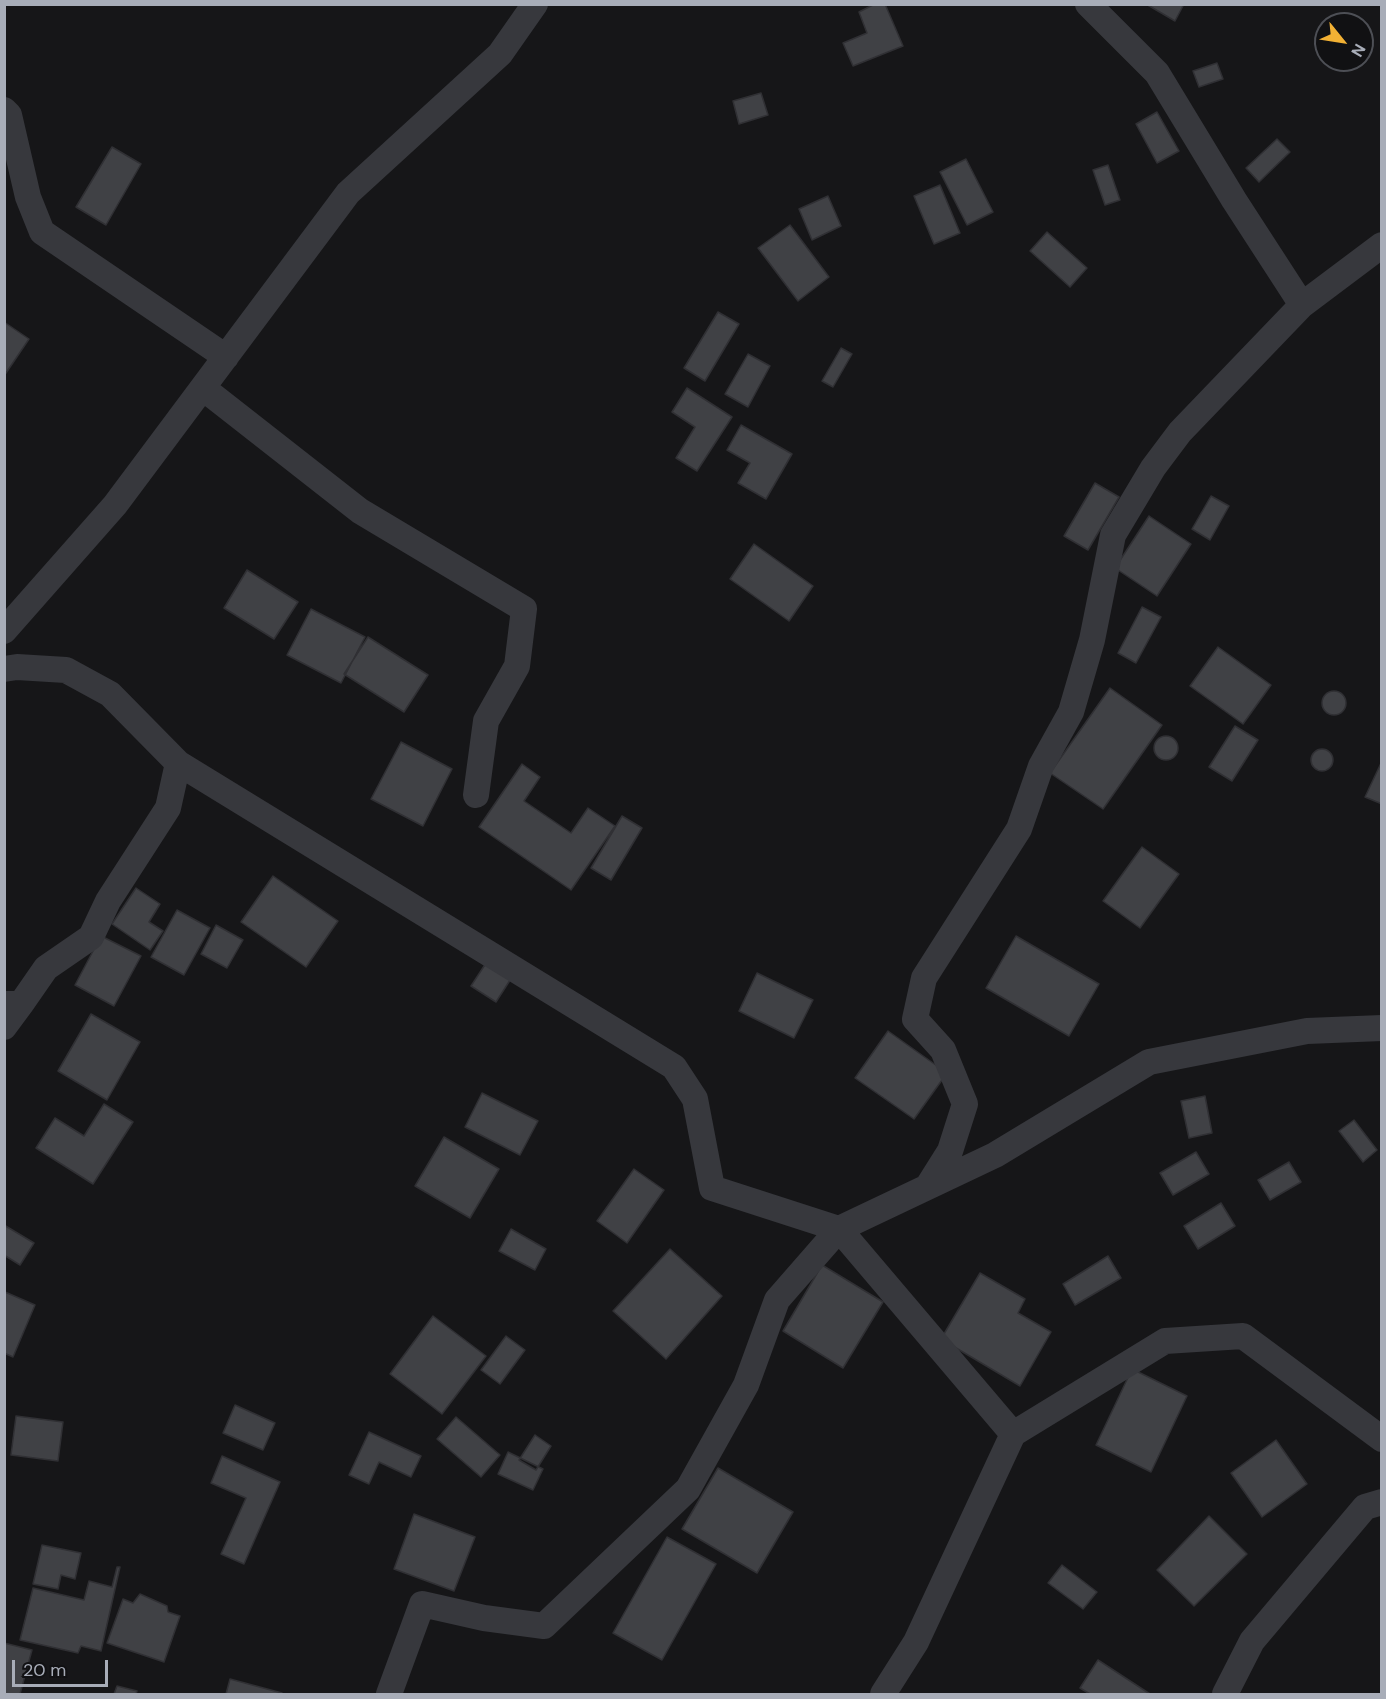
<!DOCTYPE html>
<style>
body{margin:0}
#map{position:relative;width:1386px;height:1699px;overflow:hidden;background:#161618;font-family:"DM Sans",sans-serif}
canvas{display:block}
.frame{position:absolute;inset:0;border:6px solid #a8adb8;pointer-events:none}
.north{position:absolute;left:1314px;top:12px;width:60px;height:60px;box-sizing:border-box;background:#111113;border:2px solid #4d4f55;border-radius:50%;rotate:120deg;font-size:16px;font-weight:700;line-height:24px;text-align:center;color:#a8adb8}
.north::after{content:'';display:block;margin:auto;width:21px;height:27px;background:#f2b134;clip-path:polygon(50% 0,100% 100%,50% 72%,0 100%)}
.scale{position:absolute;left:12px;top:1660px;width:96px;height:27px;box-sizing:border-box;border:3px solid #a8adb8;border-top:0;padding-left:8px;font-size:18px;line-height:21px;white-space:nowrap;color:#a8adb8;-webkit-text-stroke:4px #111113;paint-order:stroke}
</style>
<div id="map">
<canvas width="1386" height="1699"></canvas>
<div class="frame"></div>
<div class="north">N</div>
<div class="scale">20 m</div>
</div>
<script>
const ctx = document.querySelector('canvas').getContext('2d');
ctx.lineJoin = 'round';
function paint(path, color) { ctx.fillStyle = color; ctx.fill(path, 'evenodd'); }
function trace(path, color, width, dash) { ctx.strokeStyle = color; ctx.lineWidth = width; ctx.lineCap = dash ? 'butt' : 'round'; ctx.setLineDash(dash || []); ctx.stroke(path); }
const building = new Path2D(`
 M875,4H885L903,46L853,66L843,43L867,33L859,12Z
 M1146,4H1184L1175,21Z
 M1217,63L1223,79L1199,87L1193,71Z
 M761,93L768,115L739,124L733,101Z
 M1157,112L1179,151L1157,163L1136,124Z
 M1277,139L1290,152L1259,182L1246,168Z
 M112,147L141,164L106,225L76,207Z
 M966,159L993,212L967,225L940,172Z
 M1108,165L1120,200L1105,205L1093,170Z
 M940,185L960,233L934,244L914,196Z
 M828,196L841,226L812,240L799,209Z
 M790,225L829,277L798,301L758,248Z
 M1047,232L1087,268L1070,287L1030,251Z
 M718,312L739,324L705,381L684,368Z
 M4,322L29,339L4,376Z
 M841,348L852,354L833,387L822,381Z
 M748,354L770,366L748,407L725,394Z
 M687,388L732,417L697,471L676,458L695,427L672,412Z
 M741,425L792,454L766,499L738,483L750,463L727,450Z
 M1095,483L1119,497L1088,550L1064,536Z
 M1211,496L1229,506L1210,540L1192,529Z
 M1149,516L1191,544L1157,596L1115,568Z
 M754,544L813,586L789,621L730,579Z
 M247,570L298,602L274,639L224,608Z
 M1142,607L1161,617L1136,663L1118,653Z
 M311,609L365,637L341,683L287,655Z
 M368,637L428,675L404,712L344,674Z
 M1218,647L1271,685L1243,724L1190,686Z
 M1110,688L1162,725L1103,809L1050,773Z
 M1322 703a12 12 0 1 1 24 0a12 12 0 1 1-24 0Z
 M1235,726L1258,740L1232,781L1209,767Z
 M1154 748a12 12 0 1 1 24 0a12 12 0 1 1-24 0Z
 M401,742L452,769L423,826L371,799Z
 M1311 760a11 11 0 1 1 22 0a11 11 0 1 1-22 0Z
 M1382,761V804L1365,797Z
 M522,764L540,777L524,801L571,833L588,808L615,826L571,890L479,827Z
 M622,816L642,828L611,880L591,868Z
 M1142,847L1179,874L1140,928L1103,901Z
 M273,876L338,921L306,967L241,922Z
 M136,888L160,904L149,922L163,931L150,950L112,924Z
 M177,910L210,928L184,975L151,957Z
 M216,925L243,940L227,968L201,954Z
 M101,936L141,956L114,1006L75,985Z
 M1016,936L1099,984L1069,1036L986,988Z
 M490,957L514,974L496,1002L471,986Z
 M757,973L813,1000L794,1038L739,1011Z
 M91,1014L140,1042L107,1100L58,1071Z
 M888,1031L947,1073L914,1119L855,1078Z
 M482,1093L538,1121L520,1155L465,1127Z
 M1205,1096L1212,1133L1189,1138L1181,1101Z
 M104,1104L133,1122L93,1184L36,1148L55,1118L84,1136Z
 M1354,1120L1377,1150L1363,1162L1339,1131Z
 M444,1137L499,1169L470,1218L415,1186Z
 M1196,1152L1209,1174L1173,1195L1160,1173Z
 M1289,1162L1301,1182L1270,1200L1258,1180Z
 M634,1169L664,1190L627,1243L597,1221Z
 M1221,1203L1235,1226L1198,1249L1184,1226Z
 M4,1225L34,1243L20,1265L4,1255Z
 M511,1229L546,1249L535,1270L499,1251Z
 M670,1249L722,1296L666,1359L613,1311Z
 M1108,1256L1121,1278L1075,1305L1063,1284Z
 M822,1265L883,1302L843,1368L783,1331Z
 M980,1273L1025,1299L1018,1313L1051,1332L1020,1386L941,1339Z
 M5,1292L35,1305L13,1357L4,1353Z
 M433,1316L486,1356L442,1414L390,1374Z
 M506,1336L525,1350L500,1384L481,1370Z
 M1132,1369L1187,1396L1151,1472L1096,1445Z
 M235,1405L275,1423L263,1450L223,1433Z
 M16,1416L63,1422L58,1461L11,1455Z
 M456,1417L500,1455L481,1477L437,1439Z
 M369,1432L421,1456L411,1477L379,1462L369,1484L349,1475Z
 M535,1435L551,1446L536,1470L519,1460Z
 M1276,1440L1307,1484L1262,1517L1231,1473Z
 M508,1452L543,1469L533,1490L498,1474Z
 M222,1456L280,1482L244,1564L221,1554L246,1498L211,1483Z
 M718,1468L793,1512L757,1573L682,1529Z
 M414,1514L475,1537L454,1591L394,1569Z
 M1209,1516L1247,1554L1194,1606L1157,1570Z
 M667,1537L716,1564L662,1660L613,1633Z
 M42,1545L81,1553L75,1579L61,1575L58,1589L33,1584Z
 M1062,1565L1097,1592L1083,1609L1048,1583Z
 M117,1567H120L101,1651L81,1646L78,1653L20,1640L33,1588L84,1600L89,1581L112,1587Z
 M140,1594L167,1606L168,1612L180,1616L164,1662L107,1643L123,1599L133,1603Z
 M4,1643L32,1650L20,1694H4Z
 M1098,1660L1150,1694H1090L1080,1688Z
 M230,1679L282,1693V1694H226Z
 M117,1686L137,1691L136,1694H114Z`);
paint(building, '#404145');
trace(building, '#303034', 1.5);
trace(new Path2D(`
 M1088,4L1157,73L1234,200L1302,305
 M4,110L9,115L28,197L42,232L226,357
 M203,388L360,511L524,609L517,666L486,721L476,795
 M4,631L115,505L348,193L500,54L535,4
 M4,669L17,667L66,670L110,694L178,763L168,808L108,901L91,937L46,968L21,1004H4
 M178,763L674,1067L695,1099L712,1188L839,1229L1013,1434
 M4,1027L21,1004
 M928,1186L950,1151L965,1104L943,1050L915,1019L924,978L1019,829L1041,766L1071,712L1092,640L1113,535L1153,468L1180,432L1302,305L1382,245
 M389,1694L422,1604L484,1618L544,1626L688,1489L746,1385L777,1300L839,1229L995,1155L1149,1062L1307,1031L1382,1028
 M883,1694L916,1642L1013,1434L1165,1341L1243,1336L1382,1439
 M1225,1694L1252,1641L1365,1507L1382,1502`), '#37383d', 26);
</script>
